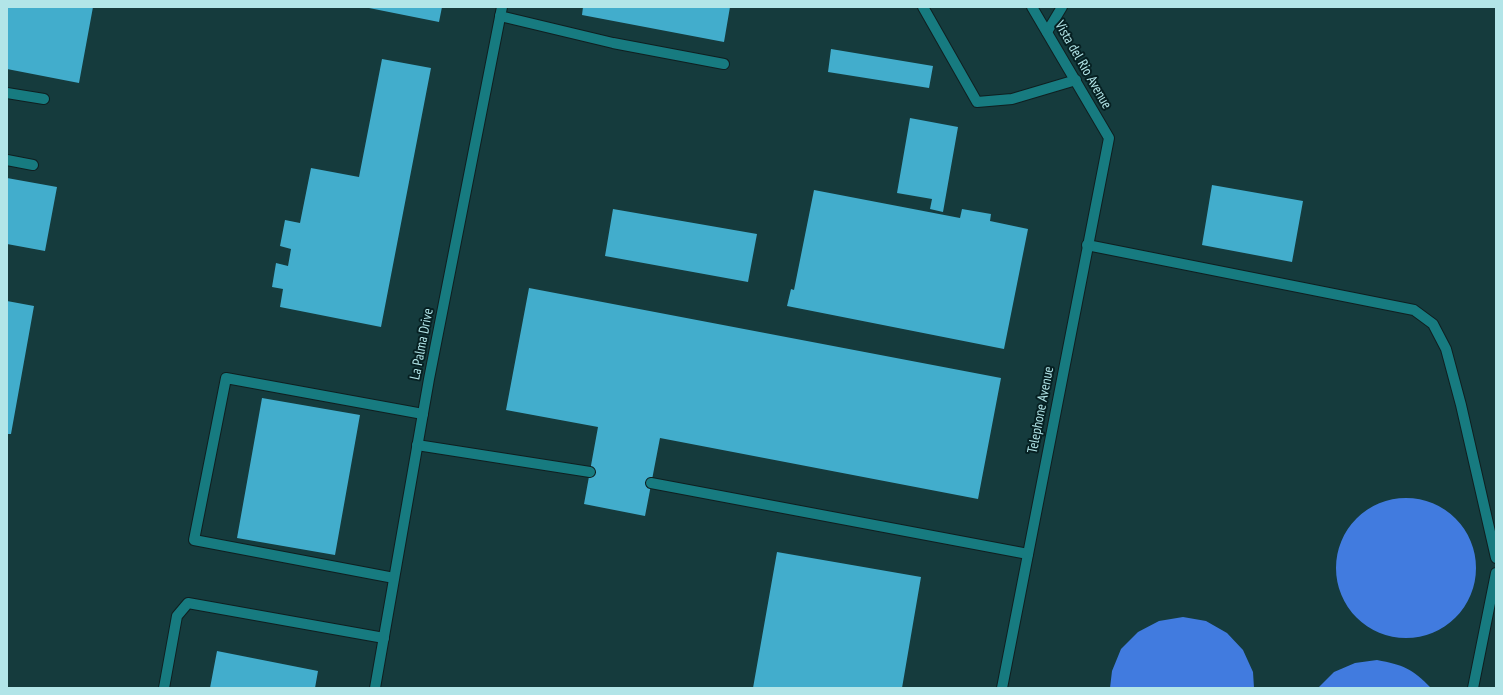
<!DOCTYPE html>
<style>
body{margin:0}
#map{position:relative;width:1503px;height:695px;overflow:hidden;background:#153b3d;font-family:"PT Sans Narrow",sans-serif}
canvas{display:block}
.frame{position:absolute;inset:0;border:8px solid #b2e5e8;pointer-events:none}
</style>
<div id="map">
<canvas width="1503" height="695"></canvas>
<div class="frame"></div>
</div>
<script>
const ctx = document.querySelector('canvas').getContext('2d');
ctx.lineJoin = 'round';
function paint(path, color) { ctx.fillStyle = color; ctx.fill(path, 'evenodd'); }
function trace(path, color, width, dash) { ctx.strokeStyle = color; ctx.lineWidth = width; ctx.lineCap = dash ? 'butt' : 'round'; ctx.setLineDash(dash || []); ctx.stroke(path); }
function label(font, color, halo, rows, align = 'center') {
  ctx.font = font + ' "PT Sans Narrow",sans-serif'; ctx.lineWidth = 4; ctx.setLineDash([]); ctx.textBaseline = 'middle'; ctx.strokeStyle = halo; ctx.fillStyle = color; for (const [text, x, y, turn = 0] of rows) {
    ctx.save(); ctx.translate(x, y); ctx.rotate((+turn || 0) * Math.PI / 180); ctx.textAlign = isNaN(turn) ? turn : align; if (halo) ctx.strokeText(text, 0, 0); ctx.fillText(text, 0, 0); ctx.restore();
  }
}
paint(new Path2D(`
 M1336 568a70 70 0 1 1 140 0a70 70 0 1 1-140 0Z
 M1183,617L1206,621L1227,633L1243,650L1253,672L1254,688H1110L1112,671L1121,649L1138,632L1159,621Z
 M1377,660C1403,665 1412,668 1431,688H1318L1334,672L1355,663Z`), '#417bdf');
paint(new Path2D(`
 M7,7H93L79,83L7,69Z
 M364,7H442L439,22Z
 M583,7H730L724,42L582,15Z
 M831,49L933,66L929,88L828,72Z
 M382,59L431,68L381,327L280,307L283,289L272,287L276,263L288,266L291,249L280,246L285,220L300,223L311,168L359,177Z
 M910,118L958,127L943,212L930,209L932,199L897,193Z
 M7,178L57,187L45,251L7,244Z
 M1212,185L1303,201L1292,262L1202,245Z
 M814,190L960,218L962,209L991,214L990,221L1028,229L1004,349L787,306L791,289L794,290Z
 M613,209L757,234L748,282L605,256Z
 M529,288L1001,378L978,499L660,438L645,516L584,504L598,427L506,410Z
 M7,301L34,306L11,434H7Z
 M262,398L360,415L335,555L237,538Z
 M777,552L921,577L902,688H753Z
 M217,651L318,671L315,688H210Z`), '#42adcc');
const service = new Path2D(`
 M923,7L977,102L1012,99L1076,80
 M500,16L613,43L724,64
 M1047,32L1062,7
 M7,93L44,99
 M7,160L33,165
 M1087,245L1414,310L1433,324L1446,349L1461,405L1496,558
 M417,445L590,472
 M651,483L1028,554
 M394,578L194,540L226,378L423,414
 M164,688L177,616L188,603L384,638
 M1473,688L1496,573`);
const minor = new Path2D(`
 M375,688L429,379L502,7
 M1002,688L1109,138L1032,7`);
trace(service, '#0f1f20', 12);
trace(minor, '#0f1f20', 12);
trace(service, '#177b80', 10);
trace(minor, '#177b80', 10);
label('14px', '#b2e5e8', '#062022', [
 ["Vista del Rio Avenue",1083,65,60],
 ["La Palma Drive",422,344,-79],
 ["Telephone Avenue",1041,410,-79]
]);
</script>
